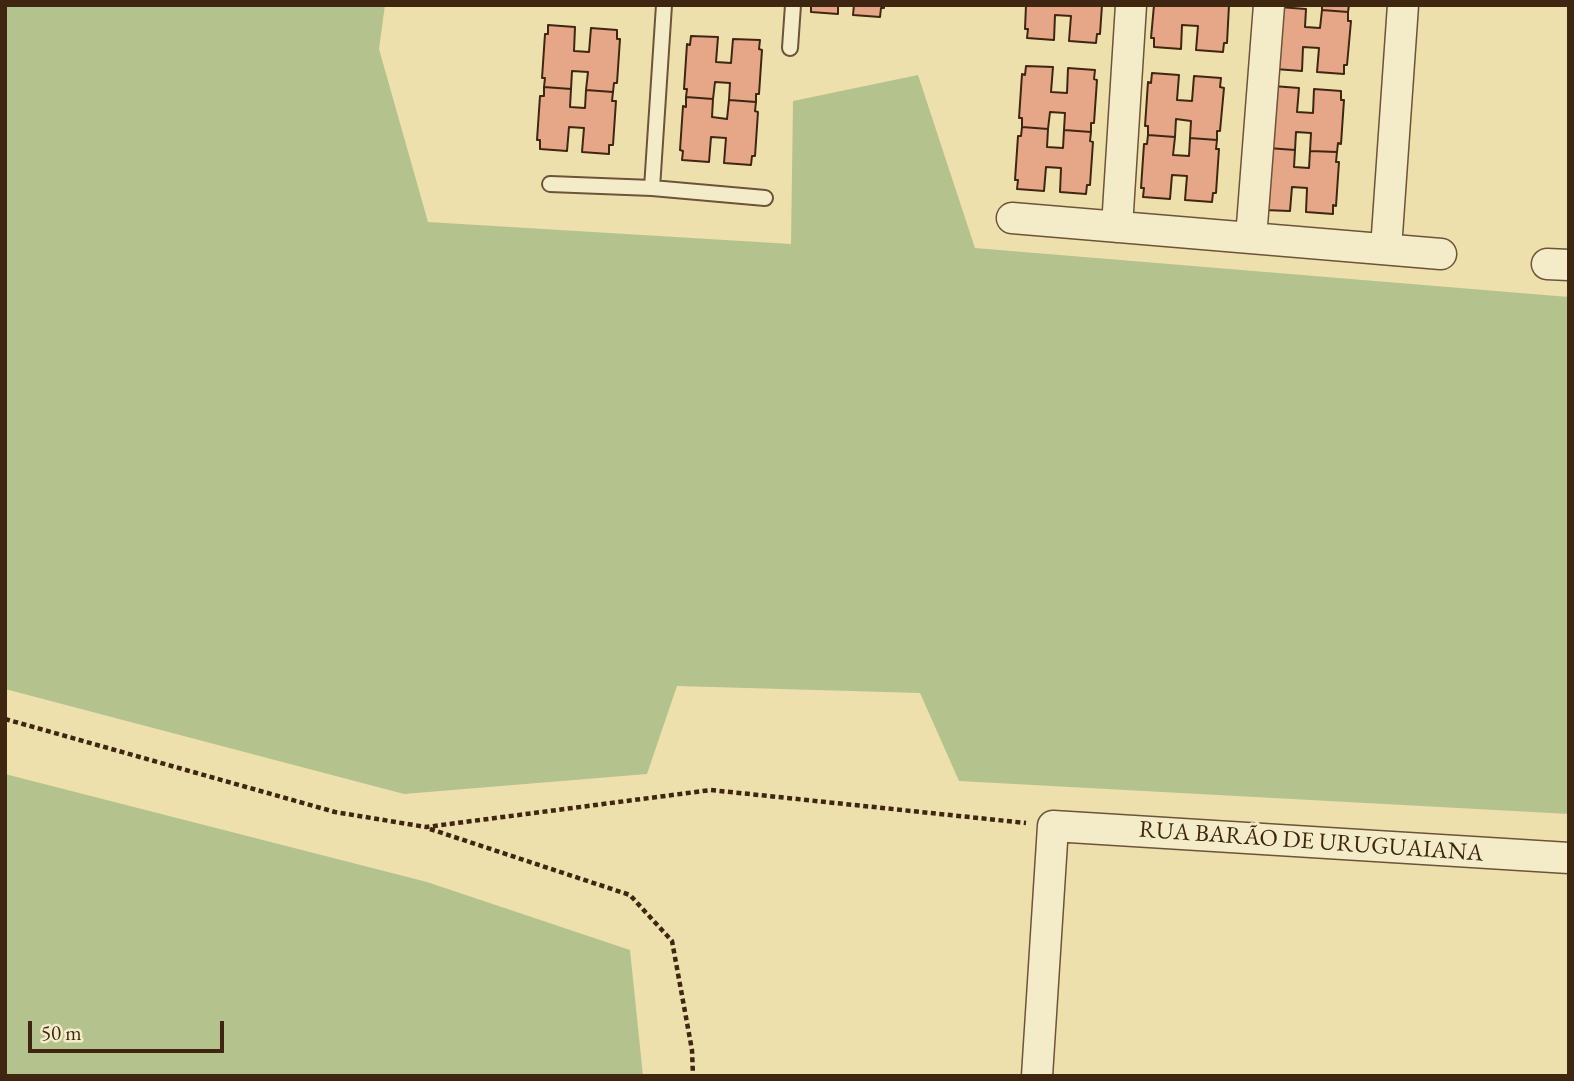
<!DOCTYPE html>
<meta charset="utf-8">
<style>
body{margin:0}
#map{position:relative;width:1574px;height:1081px;overflow:hidden;background:#eee0ac;font-family:"EB Garamond",serif}
canvas{display:block}
.frame{position:absolute;inset:0;border:7px solid #3f2611;pointer-events:none}
.scale{position:absolute;left:28px;top:1021px;width:196px;height:32px;box-sizing:border-box;border:4px solid #3f2611;border-top:0;padding-left:9px;font-size:21px;line-height:24px;white-space:nowrap;color:#3f2611;-webkit-text-stroke:5px #f4ebc9;paint-order:stroke}
</style>
<div id="map">
<canvas width="1574" height="1081"></canvas>
<div class="frame"></div>
<div class="scale">50 m</div>
</div>
<script>
const ctx = document.querySelector('canvas').getContext('2d');
ctx.lineJoin = 'round';
function paint(path, color) { ctx.fillStyle = color; ctx.fill(path, 'evenodd'); }
function trace(path, color, width, dash) { ctx.strokeStyle = color; ctx.lineWidth = width; ctx.lineCap = dash ? 'butt' : 'round'; ctx.setLineDash(dash || []); ctx.stroke(path); }
function label(font, color, halo, rows, align = 'center') {
  ctx.font = font + ' "EB Garamond",serif'; ctx.lineWidth = 6; ctx.setLineDash([]); ctx.textBaseline = 'middle'; ctx.strokeStyle = halo; ctx.fillStyle = color; for (const [text, x, y, turn = 0] of rows) {
    ctx.save(); ctx.translate(x, y); ctx.rotate((+turn || 0) * Math.PI / 180); ctx.textAlign = isNaN(turn) ? turn : align; if (halo) ctx.strokeText(text, 0, 0); ctx.fillText(text, 0, 0); ctx.restore();
  }
}
paint(new Path2D(`
 M5,5H385L379,49L428,222L791,244L793,101L918,75L975,248L1569,297V814L959,781L920,693L677,686L647,774L404,794L5,689Z
 M5,774L427,882L630,950L643,1076H5Z`), '#b4c38d');
const building = new Path2D(`
 M811,5H838V14L811,12Z
 M854,5H884V8H881L880,17L853,15Z
 M1026,5H1102L1100,34H1097L1096,43L1069,41L1071,16L1055,15L1054,40L1027,38L1028,29H1025Z
 M1154,5H1229L1227,43H1224L1223,52L1196,50L1198,26L1182,25L1181,49L1154,47V38H1151Z
 M1322,5H1349L1348,12L1322,10Z
 M1279,7L1306,9L1305,27L1320,28L1322,10L1348,12V21H1351L1347,65H1344V74L1317,72L1319,48L1303,47L1302,71L1275,69Z
 M548,25L575,27L574,51L589,52L591,28L617,30V39H620L617,83H614L613,92L586,90L588,72L572,71L571,89L544,87L545,78H542L545,34H548Z
 M691,36L718,37L716,62L731,63L733,39L760,40L759,49L762,50L759,94H756V102L729,100L730,83L715,82L713,99L686,97L687,89H684L687,44L690,45Z
 M1026,66L1053,67L1051,92L1067,93L1068,68L1095,70L1094,79L1097,80L1094,123H1091V132L1064,130L1065,113L1050,112L1048,129L1022,127V118H1019L1022,74L1025,75Z
 M1152,73L1179,75L1177,100L1192,101L1194,76L1221,78L1220,87L1224,88L1220,131H1217V140L1190,138L1191,121L1176,119L1175,137L1148,135V126H1145L1148,82L1151,83Z
 M1273,86L1299,88L1297,112L1313,113L1314,89L1341,91V100H1344L1341,144L1338,143L1337,152L1310,151L1311,133L1296,132L1295,150L1268,148Z
 M544,87L571,89L570,107L585,108L586,90L613,92L612,101H616L613,145H609V154L582,152L584,128L569,127L567,151L540,149V140H537L540,96H544Z
 M686,97L713,99L712,117L727,119L729,100L756,102L755,111L758,112L755,156H752L751,165L724,163L726,138L711,137L709,162L682,160L683,151L680,150L683,106L686,107Z
 M1022,127L1048,129L1047,147L1063,148L1064,130L1091,132L1090,141L1093,142L1090,185H1087L1086,194L1060,192L1061,168L1046,167L1044,191L1017,189L1018,180H1015L1018,136H1021Z
 M1148,135L1175,137L1173,155L1189,156L1190,138L1217,140L1216,149H1219L1216,193H1213L1212,202L1185,200L1187,176L1172,175L1170,199L1143,197L1144,188H1141L1144,144H1147Z
 M1268,148L1295,150L1294,167L1309,168L1310,151L1337,152L1336,162H1339L1336,206L1333,205V214L1306,212L1307,188L1292,187L1290,211L1264,210Z`);
paint(building, '#e5a788');
trace(building, '#3f2611', 2);
const service = new Path2D(`
 M790,48L793,5
 M550,184L652,188L765,198
 M652,188L664,5`);
const minor = new Path2D(`
 M1012,218L1441,254
 M1117,227L1131,5
 M1251,238L1269,5
 M1386,249L1403,5
 M1547,264L1569,265
 M1037,1076L1053,826L1569,858`);
trace(service, '#6b5438', 18);
trace(minor, '#6b5438', 33);
trace(new Path2D(`
 M5,719L335,812L426,827L711,790L1026,823
 M430,829L630,895L672,941L692,1050L693,1076`), '#3f2611', 4.5, [5, 3.5]);
trace(service, '#f4ebc9', 14);
trace(minor, '#f4ebc9', 30);
label('24px', '#3f2611', '#f4ebc9', [
 ["RUA BARÃO DE URUGUAIANA",1311,842,4]
]);
</script>
